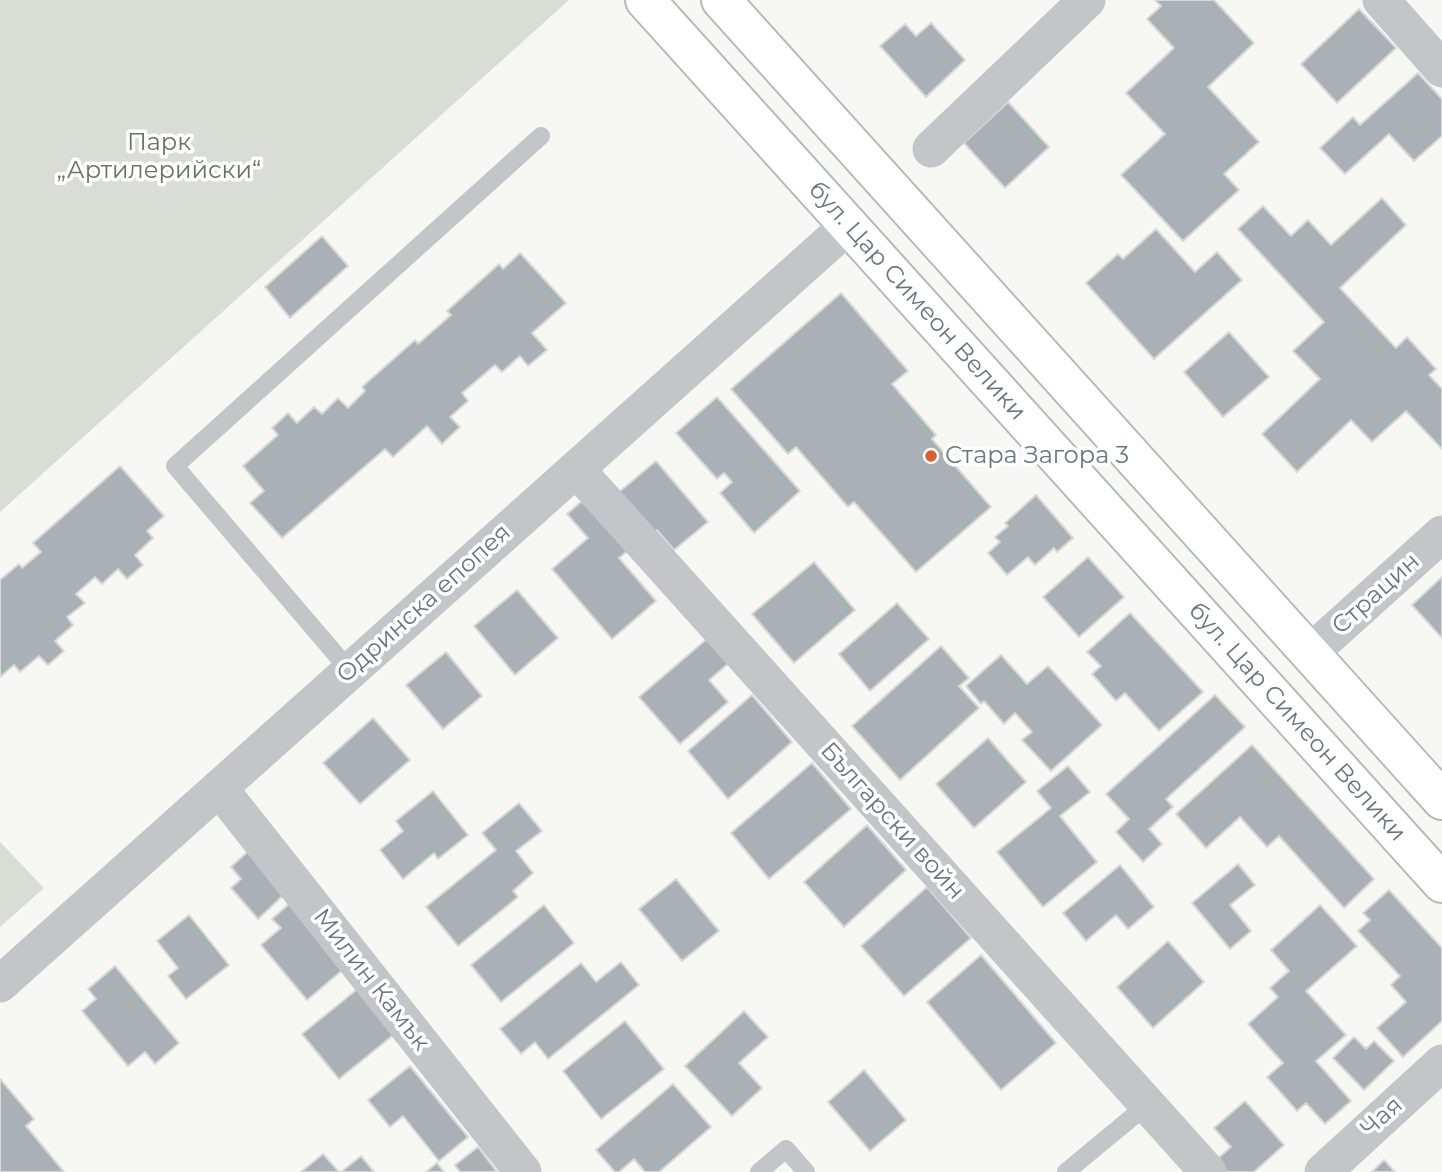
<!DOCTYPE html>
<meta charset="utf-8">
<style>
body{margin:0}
canvas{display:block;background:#f7f7f4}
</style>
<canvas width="1442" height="1172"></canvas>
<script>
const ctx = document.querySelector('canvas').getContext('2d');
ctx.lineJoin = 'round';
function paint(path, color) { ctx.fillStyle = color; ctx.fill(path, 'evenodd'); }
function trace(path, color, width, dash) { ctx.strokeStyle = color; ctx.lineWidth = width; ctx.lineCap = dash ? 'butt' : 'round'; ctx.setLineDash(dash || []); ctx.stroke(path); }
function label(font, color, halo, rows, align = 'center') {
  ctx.font = font + ' Montserrat,sans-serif'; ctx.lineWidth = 7; ctx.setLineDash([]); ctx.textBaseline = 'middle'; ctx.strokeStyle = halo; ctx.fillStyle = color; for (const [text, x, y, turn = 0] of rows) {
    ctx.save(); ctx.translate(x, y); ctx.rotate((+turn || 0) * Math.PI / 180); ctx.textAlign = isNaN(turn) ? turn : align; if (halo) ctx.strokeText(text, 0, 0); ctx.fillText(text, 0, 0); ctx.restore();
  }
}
paint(new Path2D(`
 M0,0H569L0,512Z
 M0,842L44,888L0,927Z`), '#d8ded5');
const building = new Path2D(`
 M1155,0H1214L1254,43L1208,87L1259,142L1224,174L1239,190L1183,241L1121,175L1165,134L1126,93L1174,48L1147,19L1161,6Z
 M1359,9L1396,48L1337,103L1301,64Z
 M931,23L965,60L926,97L880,46L905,24L916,36Z
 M1418,73L1442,99V136L1414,161L1389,134L1345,174L1320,148L1353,117L1360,125Z
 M1008,102L1049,147L1005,188L964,143Z
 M1382,198L1406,225L1340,288L1396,348L1407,337L1436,369L1429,375L1442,389V449L1406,411L1372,442L1351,420L1297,472L1262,434L1320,379L1293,351L1324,322L1238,229L1263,206L1291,236L1308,220L1331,245Z
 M1156,229L1195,272L1217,252L1242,280L1154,359L1086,283L1118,254L1123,259Z
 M322,236L348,266L290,318L265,287Z
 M520,253L566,303L532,333L547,350L528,366L520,356L502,372L495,365L462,393L468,401L450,417L460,427L442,444L427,426L393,457L385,449L282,538L250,503L264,491L243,466L278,435L272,428L288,413L297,423L314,407L322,414L338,398L348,408L365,391L362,387L415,340L418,344L451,315L447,311L499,264L503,269Z
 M841,293L908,371L892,384L936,435L932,439L991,507L916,572L854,502L848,507L796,447L788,454L731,389Z
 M1229,332L1269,377L1223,417L1184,372Z
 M717,397L800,491L754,533L720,493L732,482L724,473L717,479L676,433Z
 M656,461L708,522L674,550L657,530L646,539L612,498Z
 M120,466L164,516L147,531L153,538L135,555L143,565L127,579L118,569L102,584L95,577L76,594L85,603L67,617L73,625L55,641L64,651L48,665L39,656L20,672L14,665L0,677V580L19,564L22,568L41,552L33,543Z
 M1036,495L1073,538L1057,552L1054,548L1035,565L1028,557L1007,575L988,553L1000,542L995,537L1008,526L1005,523Z
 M588,496L632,547L619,558L656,601L612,639L552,569L588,538L567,514Z
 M1088,557L1124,597L1079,637L1043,597Z
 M814,562L855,610L794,663L752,614Z
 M1442,577V638L1412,605Z
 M517,590L558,638L515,675L474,626Z
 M897,603L929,639L870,691L839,654Z
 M1130,613L1203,692L1159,731L1125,693L1116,701L1092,674L1101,666L1087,652Z
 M708,638L729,663L709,680L728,702L680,744L639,697Z
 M941,646L969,678L959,686L979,708L900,780L852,726Z
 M446,652L482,696L443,729L406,685Z
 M1001,655L1027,684L1048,666L1102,725L1051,771L1022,740L1032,732L1015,713L1004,724L984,701L981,704L966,686Z
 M752,695L792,742L728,799L688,751Z
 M1215,695L1245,727L1166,799L1173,807L1149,829L1162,844L1143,862L1116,832L1129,819L1106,794Z
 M373,718L410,760L360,804L323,763Z
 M988,738L1026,782L974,828L936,784Z
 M1252,745L1374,879L1344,908L1279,836L1267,847L1240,817L1206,848L1176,814Z
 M812,763L851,809L769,879L731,833Z
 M1068,766L1090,792L1060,816L1097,862L1043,907L997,852L1051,808L1037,791Z
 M433,791L468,835L438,859L434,853L403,879L380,850L403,831L396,821Z
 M519,803L542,831L516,851L533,873L513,891L518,897L458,946L426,907L496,850L482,833Z
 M867,825L906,870L844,927L804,882Z
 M254,846L291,888L258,919L231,888L241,879L231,867Z
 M1238,864L1255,885L1230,905L1251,931L1230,949L1192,903Z
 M1120,865L1154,907L1128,929L1116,915L1086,941L1063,913Z
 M676,879L719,931L682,961L639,909Z
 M927,887L971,938L904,996L861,946Z
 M1389,890L1442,948V1021L1403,1057L1377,1028L1406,1002L1391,985L1400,976L1358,931L1370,920L1363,913Z
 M297,897L352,962L307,1000L261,945L281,928L272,919Z
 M544,905L574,943L501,1002L471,965Z
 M1320,905L1357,946L1306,991L1346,1035L1316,1061L1351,1101L1325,1124L1306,1103L1297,1111L1267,1077L1283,1063L1248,1024L1278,997L1270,988L1289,971L1271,950Z
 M189,915L229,965L186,999L168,976L178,968L157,941Z
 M1168,941L1204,982L1153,1028L1117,987Z
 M981,955L1056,1043L1001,1090L927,1002Z
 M621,962L639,985L548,1059L535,1042L521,1054L500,1029L581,963L596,982Z
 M115,966L179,1043L155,1064L145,1052L128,1066L82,1011L96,999L88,989Z
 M365,983L402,1028L339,1079L302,1034Z
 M744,1011L768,1037L739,1063L762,1088L732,1116L685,1066Z
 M625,1021L664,1069L601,1119L563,1071Z
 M1354,1037L1366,1049L1374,1041L1394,1061L1364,1090L1333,1058Z
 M410,1066L468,1137L439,1161L403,1116L390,1127L368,1100Z
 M864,1070L906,1120L870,1151L828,1102Z
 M0,1079L34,1119L26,1126L64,1172H0Z
 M673,1084L711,1127L659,1172H645L634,1159L619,1172H615L596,1150Z
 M1245,1101L1284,1145L1254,1172H1227L1216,1160L1231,1147L1214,1128Z
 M478,1147L497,1172H460L455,1165Z
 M323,1154L339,1172H301Z
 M361,1156L374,1172H341Z
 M1384,1160L1395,1172H1372Z
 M437,1163L444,1172H426Z`);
paint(building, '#a9b1b6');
trace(building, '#d8d8d6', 2);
const primary = new Path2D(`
 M645,0L1442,883
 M721,0L1442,800`);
trace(primary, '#b5b9bd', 42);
trace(new Path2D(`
 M350,671L175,466L541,136
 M759,1172L786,1149L806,1172
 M1066,1172L1147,1105`), '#c2c6c9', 18);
trace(new Path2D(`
 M1381,0L1442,69
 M931,149L1087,0
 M576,469L1208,1172
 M1310,653L1442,534
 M219,788L523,1172
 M0,984L849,225
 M1323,1172L1442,1063`), '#c2c6c9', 37);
trace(primary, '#fff', 38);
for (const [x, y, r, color] of [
 [931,456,7,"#df5c2c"]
]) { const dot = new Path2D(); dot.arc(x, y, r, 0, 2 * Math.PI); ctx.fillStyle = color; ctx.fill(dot); trace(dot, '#fff', 2.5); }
label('24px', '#657761', '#fff', [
 ["Парк",159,143],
 ["„Артилерийски“",159,171]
]);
label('24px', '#677684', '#fff', [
 ["бул. Цар Симеон Велики",917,301,48],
 ["Страцин",1376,594,-42],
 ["Одринска епопея",424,604,-42],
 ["бул. Цар Симеон Велики",1297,722,48],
 ["Български войн",892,821,48],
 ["Милин Камък",371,980,52],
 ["Чая",1382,1117,-42]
]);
label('24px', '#677684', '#fff', [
 ["Стара Загора 3",945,456]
], 'left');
</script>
